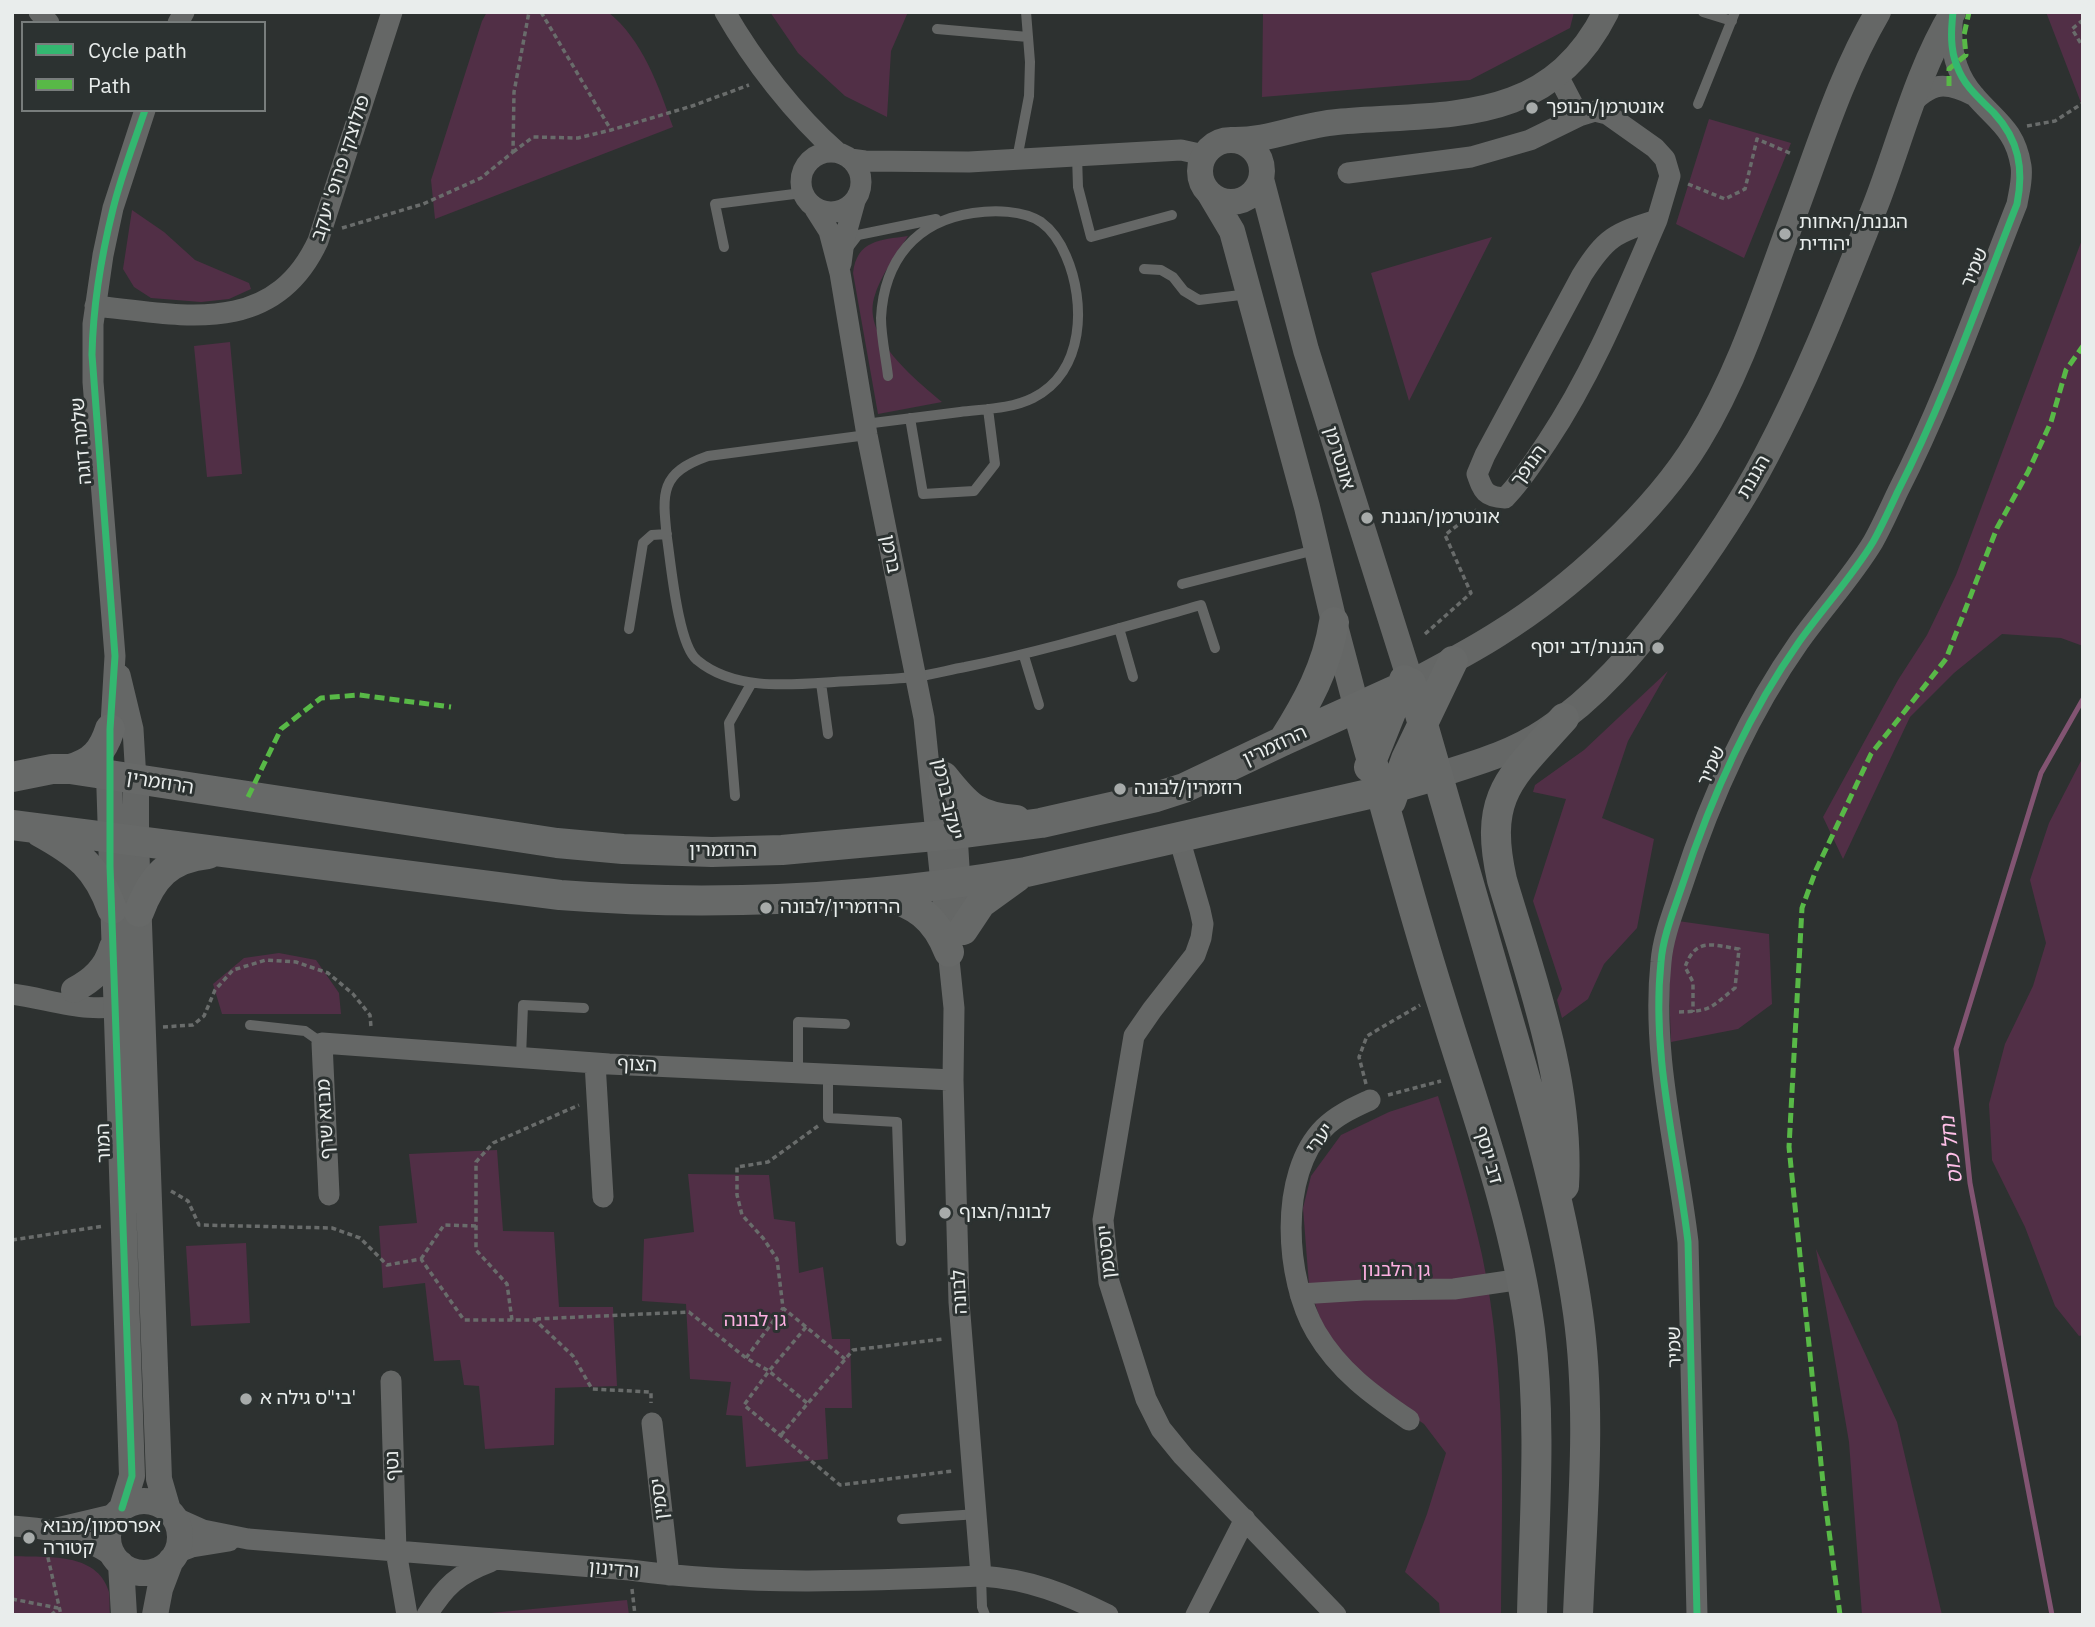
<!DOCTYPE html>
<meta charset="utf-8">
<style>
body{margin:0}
#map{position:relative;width:2095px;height:1627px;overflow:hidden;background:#2d3130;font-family:"IBM Plex Sans",sans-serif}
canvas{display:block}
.frame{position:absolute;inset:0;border:14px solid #e9edec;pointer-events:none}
.legend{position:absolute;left:21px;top:21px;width:245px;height:91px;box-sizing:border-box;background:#2c3231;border:2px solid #787d7c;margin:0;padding:9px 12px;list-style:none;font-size:21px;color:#e9edec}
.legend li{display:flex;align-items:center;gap:14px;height:35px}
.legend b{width:35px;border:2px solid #787d7c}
</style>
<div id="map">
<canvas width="2095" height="1627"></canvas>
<div class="frame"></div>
<ul class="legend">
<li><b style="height:9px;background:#33b770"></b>Cycle path</li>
<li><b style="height:9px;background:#58b947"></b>Path</li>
</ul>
</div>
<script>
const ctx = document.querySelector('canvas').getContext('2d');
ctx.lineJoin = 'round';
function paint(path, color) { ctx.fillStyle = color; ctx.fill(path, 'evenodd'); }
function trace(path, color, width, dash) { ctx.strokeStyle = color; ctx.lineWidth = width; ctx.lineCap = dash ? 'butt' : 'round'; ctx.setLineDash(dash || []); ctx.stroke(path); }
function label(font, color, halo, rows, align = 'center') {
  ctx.font = font + ' "IBM Plex Sans","Noto Sans Hebrew",sans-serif'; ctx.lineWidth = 6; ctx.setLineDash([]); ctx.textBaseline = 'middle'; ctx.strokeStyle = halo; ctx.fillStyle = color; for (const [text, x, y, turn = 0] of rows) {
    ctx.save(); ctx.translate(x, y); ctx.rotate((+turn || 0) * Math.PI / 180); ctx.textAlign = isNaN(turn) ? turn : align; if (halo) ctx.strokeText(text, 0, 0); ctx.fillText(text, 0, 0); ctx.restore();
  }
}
paint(new Path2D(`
 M487,12H608C643,40 659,87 673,127L435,219L431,180L482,21Z
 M770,12H908L891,51L887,117L845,96L798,53Z
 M1263,12H1574L1570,28L1470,80L1262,97Z
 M2046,12H2083V108Z
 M1709,119L1791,143L1744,258L1676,224Z
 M132,210L164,232L195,260L249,283L251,289L229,299L201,302L151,298L134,287L123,269Z
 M908,236C896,255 880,276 874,298C863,338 915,379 942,402L878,414L853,273C857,240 880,240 908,236Z
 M1492,237L1409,401L1371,273Z
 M2083,237V646L2061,638L2002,634L1954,673L1910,717L1843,859L1823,817L1898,680L1927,635L1956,575Z
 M230,342L242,474L207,477L194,346Z
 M1668,671L1628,741L1602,818L1654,839L1637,928L1604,964L1588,999L1562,1018L1557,1000L1562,989L1533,901L1566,799L1533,792L1535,785L1584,750Z
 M2083,757V1335L2079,1336L2055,1306L2025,1227L1992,1160L1989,1104L2005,1044L2033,986L2046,943L2030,880L2049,823Z
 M1678,921L1769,934L1772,1004L1738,1029L1671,1042C1670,1001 1666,961 1678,921Z
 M279,953L316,960L339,993L341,1014H222L213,984L244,958Z
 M1438,1096C1454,1148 1470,1201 1482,1255C1507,1373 1502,1495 1501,1615H1440L1439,1603L1405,1572L1427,1514L1446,1453L1424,1424L1360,1380L1324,1331L1309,1285L1303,1208L1311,1176L1341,1135L1389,1112Z
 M497,1150L503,1231L554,1232L559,1307H613L617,1386L555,1388L554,1445L485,1449L479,1386L464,1385L460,1360L434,1361L425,1283L383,1288L379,1226L417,1223L409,1154Z
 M688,1174L769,1175L774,1219L795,1222L799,1273L823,1267L832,1339H850L852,1408H825L828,1459L746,1467L742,1416L726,1415L731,1382L690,1379L686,1304L642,1301L644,1239L694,1232Z
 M246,1243L250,1323L191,1326L186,1246Z
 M1816,1249L1897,1422L1942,1615H1862L1849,1442Z
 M12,1556C46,1558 97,1551 109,1592C110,1599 109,1608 110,1615H12Z
 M627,1600L629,1615H470Z`), '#512f46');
trace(new Path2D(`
 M2052,1615L1970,1183L1956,1049L2041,773L2083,699`), '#825472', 5);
trace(new Path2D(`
 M541,12L611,130
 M2083,20L2072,29L2083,47
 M2027,126L2055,121L2083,103
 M513,152L533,137L578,138L611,130L692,106L749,85
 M1688,184L1725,199L1745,189L1757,139L1792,154
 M342,228L423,204L481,178L513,152L514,92L529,12
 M1425,634L1471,593L1445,535L1477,510
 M1679,1012C1712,1011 1710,1008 1735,988L1739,949C1712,945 1696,937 1685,967L1693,982V1012
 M163,1027L193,1025L204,1016L215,990L233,970L266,960L296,962L328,973L353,994L370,1015L371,1027
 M1366,1084L1359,1057L1367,1036L1420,1005
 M1388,1095L1441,1081
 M818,1126L768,1162L737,1167V1195L742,1215L763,1238L777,1259L783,1308L845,1359
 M171,1191L188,1201L199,1225L332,1228L360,1238L387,1265L421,1259L464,1320H535L573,1356L592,1389L651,1392V1403
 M12,1240L104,1226
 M421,1259L444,1225L476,1226
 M536,1319L689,1312L746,1358L769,1371L744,1405L840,1485L953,1471
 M512,1320L507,1284L476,1250V1162L493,1143L579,1105
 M806,1327L769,1371L807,1403
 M746,1358L783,1308
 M781,1435L853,1350L943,1339
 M46,1549L61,1615
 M632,1589L635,1615
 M12,1599L58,1608
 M51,1615L59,1608`), '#696c6b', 3.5, [5, 3.5]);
trace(new Path2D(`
 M1703,12L1732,21
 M937,29L1028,37
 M1698,104L1735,12
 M1077,156L1078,187L1091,237L1172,215
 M1017,159L1029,96L1030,62L1026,12
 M724,247L715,204L802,193
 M848,248L858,235L936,219
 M1144,269L1161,270L1173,277L1184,291L1199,300L1249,294
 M910,418L923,494L974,491L995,464L988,409
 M865,424C897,420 929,416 960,412C984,409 1011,409 1033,398C1085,372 1086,302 1066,256C1061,244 1052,230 1041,222C1023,210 994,210 973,213C916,221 884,260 881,318C881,337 886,358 888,376
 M867,435L708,456C660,473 662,492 667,538C671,564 678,645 697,660C734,691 790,685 834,682C860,680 887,680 913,677C931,675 948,670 965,667C1045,651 1123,627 1201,605L1215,648
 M1182,584L1315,550
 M1119,628L1133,677
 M629,629L643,543L652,535L667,534
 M1024,656L1039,705
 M821,683L828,734
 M735,796L729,723L751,684
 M250,1025L305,1031L322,1043
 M521,1057L523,1005L584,1008
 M798,1073V1022L845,1024
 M828,1074V1118L897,1122L901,1241
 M902,1519L978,1514
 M981,1576L982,1607L985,1615`), '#656766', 10);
trace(new Path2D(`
 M39,12L49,23
 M725,12C753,61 795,115 837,152
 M178,23L184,12
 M1557,74L1579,116
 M1909,106C1932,82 1945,81 1975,96
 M801 182a30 30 0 1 1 60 0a30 30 0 1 1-60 0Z
 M850,159L865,161L969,162L1181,150L1204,155
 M1348,173L1471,157L1530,140L1579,116L1595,111L1607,114L1655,148L1665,159L1670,176L1657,220
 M815,209L829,231L840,273L867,435L924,718L954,1008L953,1080L959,1302L981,1576
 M1657,220C1624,296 1593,373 1547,442C1534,461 1522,481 1505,498C1485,497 1483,491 1477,474L1485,455L1582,275C1606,237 1615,233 1657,220Z
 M841,264L844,241L855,201
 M95,306C182,315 273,338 318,241L392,12
 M120,675L133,729L136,780
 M110,741L115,656L93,382V324L103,255L113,208L145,110
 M945,781L957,834L963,933
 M1179,838L1200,910L1203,924L1201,938L1195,955L1152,1010L1134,1036L1103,1220L1109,1282L1146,1399L1161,1429L1183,1456L1336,1615
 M12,994C51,999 92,1016 130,1003
 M595,1063L603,1197
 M1370,1100C1353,1108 1337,1115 1324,1128C1278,1174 1285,1279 1316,1332C1339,1371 1372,1395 1409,1420
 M329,1195L322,1043L609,1064L953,1080
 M1300,1294L1364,1290L1454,1289L1522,1279
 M391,1381L396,1551L407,1615
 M652,1423L669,1575
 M174,1517L203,1530L248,1539L630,1570C747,1586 864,1581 981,1576C1029,1579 1066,1594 1108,1615
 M12,1526C55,1529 76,1533 113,1556
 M57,1528L116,1514
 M176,1553L192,1547L229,1541
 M427,1615C445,1586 458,1574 490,1562
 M1196,1615L1245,1519
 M1697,1615L1688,1242C1677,1149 1651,1056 1661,962C1663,936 1674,910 1682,886C1710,800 1747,716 1799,642C1823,608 1852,577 1873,542C1882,526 1890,508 1898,491C1945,399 1979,300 2017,204C2019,192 2023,179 2021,166C2015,129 1996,121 1974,95C1954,72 1949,45 1953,15`), '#656766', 21);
trace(new Path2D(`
 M1232,140C1268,141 1301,125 1337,122C1445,112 1548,128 1606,12
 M1200 171a31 31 0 1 1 62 0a31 31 0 1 1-62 0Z
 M1261,179L1306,350L1411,683C1440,667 1470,652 1498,634C1569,590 1655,512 1698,441C1740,372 1765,292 1793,217C1819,148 1840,77 1878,12
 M1210,194L1232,231L1307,507L1334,622L1357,709
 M109,775L132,1476L122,1508
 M1438,775C1476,763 1512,753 1545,731C1596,698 1635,651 1671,603C1706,556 1739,508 1766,456C1809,375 1842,289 1876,204C1901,139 1917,72 1953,12
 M136,780V841L159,1479L168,1510
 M74,990C93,980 106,968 112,947
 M108 1537a36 36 0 1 1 72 0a36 36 0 1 1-72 0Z
 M121,1564L124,1615
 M155,1615L160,1589L171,1560`), '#656766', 26);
trace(new Path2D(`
 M1357,709C1386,807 1411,906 1442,1003C1475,1110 1515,1218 1530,1330C1542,1424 1534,1520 1532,1615
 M1564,718C1510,778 1483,795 1502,880C1531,978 1570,1082 1564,1186
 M1283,741C1307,703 1327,667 1334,622
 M1369,767L1404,680
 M70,769C93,763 103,751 110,729
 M12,777L52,769H70L557,843L623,849L712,852L782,850L957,834L1041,823L1156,797L1184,788L1283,741L1411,683C1443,795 1476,907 1508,1019C1536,1115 1564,1214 1578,1313C1592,1413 1582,1515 1578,1615
 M944,777C967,806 977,817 1016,820
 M1391,801L1406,759L1453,661
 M12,825L560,895C715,907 872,899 1026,872L1382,791L1438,775
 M40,832C78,853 97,867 112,909
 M881,893C916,905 935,916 949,952
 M139,912C152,877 169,858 208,854
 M963,930L981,903L1017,877`), '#676968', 30);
trace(new Path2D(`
 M1949,86V69L1966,55L1964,35L1969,12
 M248,797L281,729L321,698L359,695L451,707
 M1840,1615L1824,1493L1789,1147L1802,908L1816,870L1871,754L1946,659L1997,528L2028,472L2051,422L2066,370L2083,346`), '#58b947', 5, [10, 5]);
trace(new Path2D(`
 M122,1508L132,1476L110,866V729L115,656L92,355C93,306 101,257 113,209C121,176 134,143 145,110
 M1697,1615L1688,1242C1677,1149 1651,1056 1661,962C1663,936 1674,910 1682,886C1710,800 1747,716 1799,642C1823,608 1852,577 1873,542C1882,526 1890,508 1898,491C1945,399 1979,300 2017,204C2024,169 2019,140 1994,113C1979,98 1964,86 1957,66C1950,49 1951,31 1953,12`), '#33b770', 7);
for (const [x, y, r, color] of [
 [1532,108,7,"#a7abaa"],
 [1785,234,7,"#a7abaa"],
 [1367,518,7,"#a7abaa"],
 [1658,648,7,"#a7abaa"],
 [1120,789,7,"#a7abaa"],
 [766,908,7,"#a7abaa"],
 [945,1213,7,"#a7abaa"],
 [246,1399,7,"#a7abaa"],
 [29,1538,7,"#a7abaa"]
]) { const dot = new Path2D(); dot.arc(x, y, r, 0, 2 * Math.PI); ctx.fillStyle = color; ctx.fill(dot); trace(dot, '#2c3231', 2.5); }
label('19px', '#e9edec', '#2c3231', [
 ["אונטרמן/הנופך",1546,108],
 ["הגננת/האחות",1799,223],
 ["יהודית",1799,245],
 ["אונטרמן/הגננת",1381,518],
 ["הגננת/דב יוסף",1644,648,"right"],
 ["רוזמרין/לבונה",1134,789],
 ["הרוזמרין/לבונה",780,908],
 ["לבונה/הצוף",959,1213],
 ["בי\"ס גילה א'",260,1399],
 ["אפרסמון/מבוא",43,1527],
 ["קטורה",43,1549]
], 'left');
label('19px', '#e9edec', '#2c3231', [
 ["פולוצקי פרופ' יעקב",341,168,-72],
 ["שמיר",1975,268,-68],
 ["שלמה דוגה",82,441,-95],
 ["אונטרמן",1339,458,73],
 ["הנופך",1529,466,-54],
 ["הגננת",1754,477,-60],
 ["ברמן",890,554,79],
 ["הרוזמרין",1275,746,-25],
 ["שמיר",1712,766,-66],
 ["הרוזמרין",160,783,9],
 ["יעקב ברמן",947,799,77],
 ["הרוזמרין",723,851],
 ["הצוף",637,1065,3],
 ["מבוא שרף",326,1119,-93],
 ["יערי",1320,1139,-53],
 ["המור",104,1143,-92],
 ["דב יוסף",1488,1155,74],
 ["יוסטמן",1107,1252,-96],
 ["לבונה",960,1292,-93],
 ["שמיר",1675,1347,-91],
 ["נטף",393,1466,-92],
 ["יסמין",660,1499,-97],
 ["ורדינון",614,1570,5]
]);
label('19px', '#fdb0e2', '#2c3231', [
 ["גן הלבנון",1396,1271],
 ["גן לבונה",755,1321]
]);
label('italic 21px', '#ffc0e8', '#2c3231', [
 ["נחל כוס",1952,1150,-97]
]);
</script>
